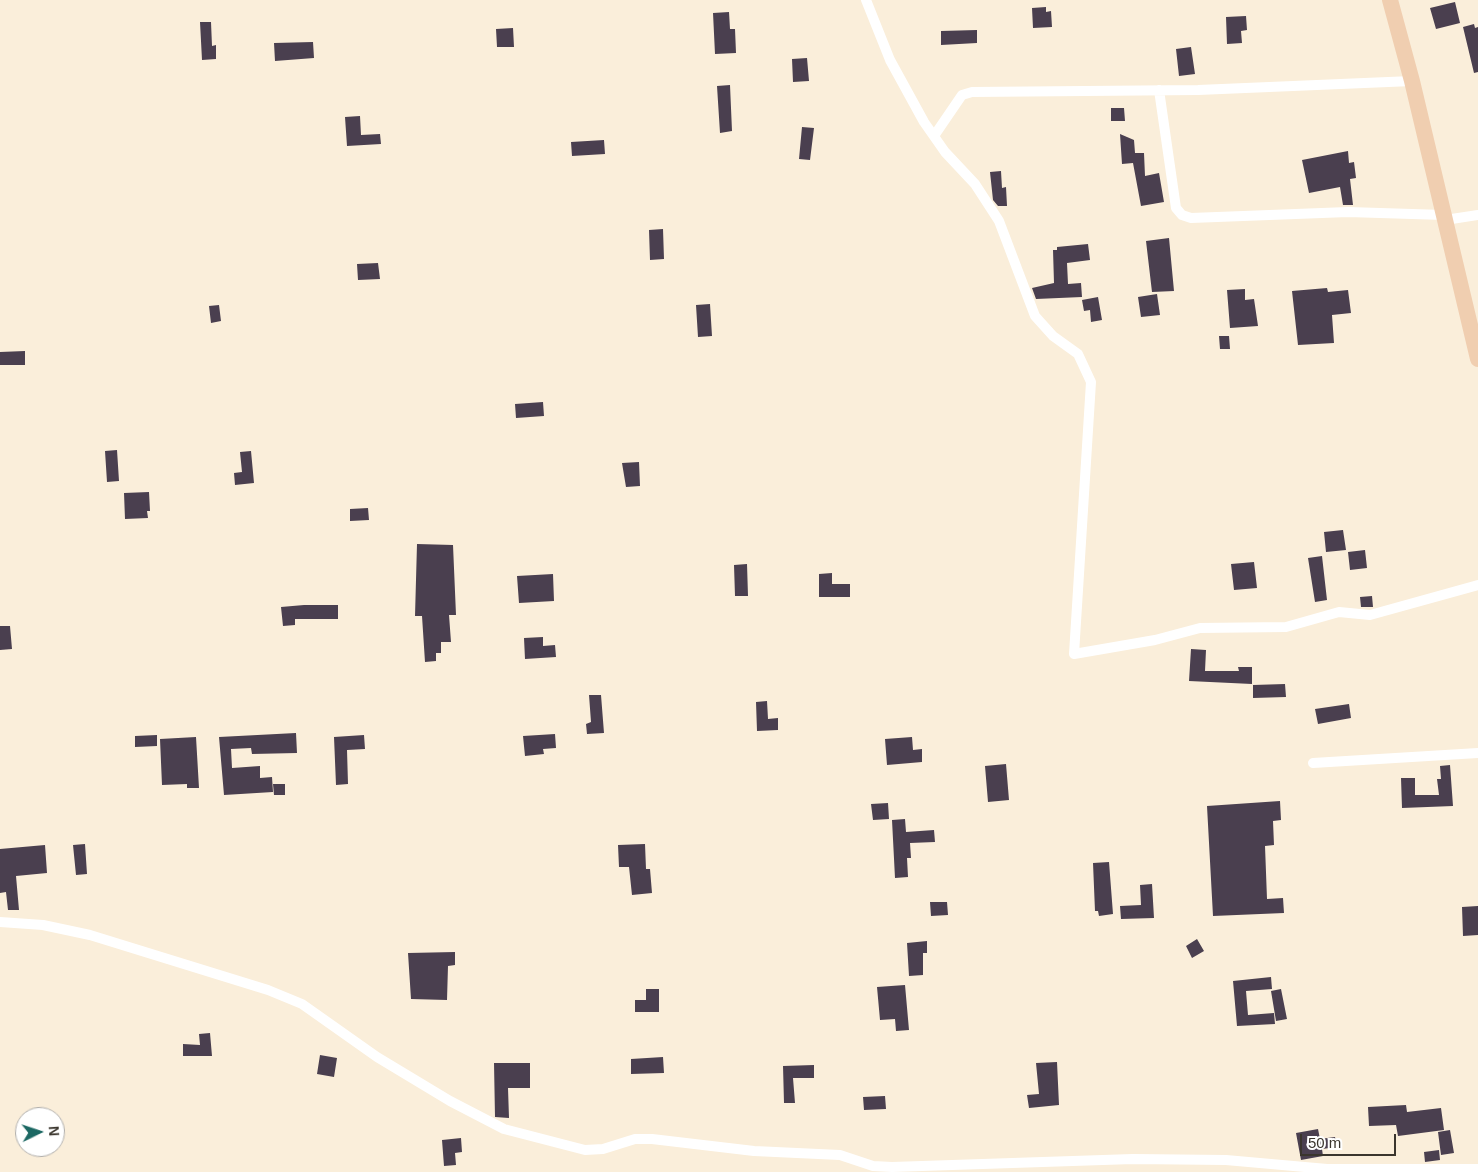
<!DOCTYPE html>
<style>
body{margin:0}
#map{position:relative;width:1478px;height:1172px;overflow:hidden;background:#faeeda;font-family:Helvetica,sans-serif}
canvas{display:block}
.north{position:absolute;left:15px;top:1107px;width:50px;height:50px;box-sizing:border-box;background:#fff;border:1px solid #b0aeab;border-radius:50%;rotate:86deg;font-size:14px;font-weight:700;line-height:20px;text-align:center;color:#3a352d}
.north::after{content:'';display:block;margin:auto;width:18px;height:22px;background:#1c6863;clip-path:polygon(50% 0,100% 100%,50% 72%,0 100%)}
.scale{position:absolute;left:1300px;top:1134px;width:96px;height:22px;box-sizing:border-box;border:2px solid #3a352d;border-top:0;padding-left:6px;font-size:15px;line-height:18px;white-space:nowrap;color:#3a352d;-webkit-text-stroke:4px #fff;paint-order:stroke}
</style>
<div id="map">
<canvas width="1478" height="1172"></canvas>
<div class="north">N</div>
<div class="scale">50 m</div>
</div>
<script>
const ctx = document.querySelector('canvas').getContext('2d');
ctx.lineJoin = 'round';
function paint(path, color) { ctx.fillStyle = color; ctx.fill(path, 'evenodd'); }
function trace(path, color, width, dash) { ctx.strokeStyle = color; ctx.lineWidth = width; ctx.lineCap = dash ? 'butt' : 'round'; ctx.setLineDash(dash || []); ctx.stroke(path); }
paint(new Path2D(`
 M1455,2L1460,23L1436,29L1430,8Z
 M1046,7V12L1051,11L1052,27L1033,28L1032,8Z
 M729,12L730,29H735L736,53L715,54L713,13Z
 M1246,16L1247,30L1241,31L1242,43L1227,44L1226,17Z
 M200,22H211L212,46L216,45V59L202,60Z
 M1474,24L1475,28L1478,27V72L1474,73L1463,27Z
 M513,28L514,47H497L496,29Z
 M977,30V43L941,45V31Z
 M313,42L314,58L275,61L274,43Z
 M1191,47L1195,74L1179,76L1176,49Z
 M807,58L809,81L793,82L792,59Z
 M730,85L732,131L720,133L717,86Z
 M1111,108H1124L1125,121H1111Z
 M360,116L361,135L380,134L381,144L347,146L345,117Z
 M802,127L814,128L810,160L799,159Z
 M1120,134L1134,140L1135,153H1144L1145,176L1159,173L1164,202L1141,206L1133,163L1122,164Z
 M604,140L605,154L572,156L571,142Z
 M1348,151L1349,163L1354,162L1356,178L1350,179L1353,205H1343L1340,187L1309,193L1302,160Z
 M1001,171L1002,188L1006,187L1007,206H998L993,200L990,172Z
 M663,229L664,259L650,260L649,230Z
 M1169,238L1174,291L1152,292L1146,241Z
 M1088,244L1090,260L1067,263L1068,284L1081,283L1082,297L1036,299L1032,288L1054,283L1053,250H1057V247Z
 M378,263L380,279L358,280L357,264Z
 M1327,288L1328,292L1348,290L1351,313L1332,315L1334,343L1298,345L1292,291Z
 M1245,289V300L1254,299L1258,326L1230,328L1227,290Z
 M1157,294L1160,315L1141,317L1138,297Z
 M1098,297L1102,320L1091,322L1090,310L1084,311L1082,300Z
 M710,304L712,336L698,337L696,305Z
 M219,305L221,321L211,323L209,306Z
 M1219,336H1229L1230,349H1220Z
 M25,351V365H0V352Z
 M543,402L544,416L516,418L515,404Z
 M117,450L119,481L107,482L105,451Z
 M251,451L254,483L235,485L234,473L242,472L240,452Z
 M639,462L640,486L626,487L622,463Z
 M149,492L150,511H147L148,518L125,519L124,493Z
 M368,508L369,520L350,521V509Z
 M1343,530L1346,550L1326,552L1324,532Z
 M417,544L453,545L456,615H449L451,642H441V653H436V661L425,662L422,616H415Z
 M1365,550L1367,568L1350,570L1348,552Z
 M1322,556L1327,600L1315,602L1308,558Z
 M1254,562L1257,588L1234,590L1231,564Z
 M747,564L748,596H735L734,565Z
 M832,573V584H850V597H819V574Z
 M553,574L554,601L519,603L517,576Z
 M1372,596L1373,607H1361L1360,597Z
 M304,605H338V619H295V625L283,626L281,607Z
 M0,626H10L12,649L0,650Z
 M543,637V646L555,645L556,657L525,659L524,638Z
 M1191,649L1206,650L1205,671H1239L1238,667H1252V684L1189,681Z
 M1285,684L1286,697L1253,698V685Z
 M589,695H601L604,733L587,734L586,724L591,722Z
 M767,701L768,719L778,718V730L757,731L756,702Z
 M1349,704L1351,718L1318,724L1315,709Z
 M296,733L297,753L252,754L251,748L231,749L232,768L260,766V778L272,777L273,792L224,795L219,737Z
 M555,734L556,748L543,749L544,754L525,756L523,736Z
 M157,735V746L135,747V736Z
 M364,735L365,749L347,750L348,784L336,785L334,737Z
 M196,737L199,788H187V784L162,785L160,739Z
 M912,737L913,750L922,749V762L887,765L885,739Z
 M1006,764L1009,800L988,802L985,766Z
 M1450,765L1453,806L1402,808L1401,778H1415V795H1439L1437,779H1441L1440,766Z
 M273,784H285V795H274Z
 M1280,801L1281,820L1273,821L1274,845L1265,846L1267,899L1283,898L1284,913L1213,916L1207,806Z
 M888,803L889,819L873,820L871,804Z
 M905,819L906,832L934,830L935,842L910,843L911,858H907L908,877L895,878L892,820Z
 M85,844L87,874L76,875L73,845Z
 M645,844L646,869H650L652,893L632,895L629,867H619L618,845Z
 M45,845L47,873L16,876L19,910H8L6,892L0,893V849Z
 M1109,862L1113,914L1099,916L1098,911H1095L1093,863Z
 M1152,884L1154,918L1121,919L1120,906L1141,905L1140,885Z
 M930,902H947L948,915L931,916Z
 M1478,906V935L1463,936L1462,907Z
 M1197,939L1204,951L1192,958L1186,946Z
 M927,941V953H923V975L909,976L907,943Z
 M455,952V965L448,966L447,1000L411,999L408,953Z
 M1271,977L1272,989L1246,991L1248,1015L1274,1013L1275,1024L1237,1026L1233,981Z
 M905,985L909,1030L896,1031L895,1019L880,1020L877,987Z
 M646,989H659V1012H635V1000H646Z
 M1281,989L1287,1019L1276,1021L1271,991Z
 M210,1033L212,1056H183V1044L200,1045L199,1034Z
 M320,1055L337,1058L334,1077L317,1074Z
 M663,1057L664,1073L631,1074V1059Z
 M1057,1062L1059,1105L1029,1108L1027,1095L1039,1094L1036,1063Z
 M494,1063H530V1088H508L509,1118L495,1117Z
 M814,1065V1078H793L795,1103H784L783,1066Z
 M885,1096L886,1109L864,1110L863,1097Z
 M1406,1105L1407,1112L1441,1108L1444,1130L1398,1136L1396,1125L1369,1126L1368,1107Z
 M1318,1129L1320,1139L1335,1137L1337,1147L1322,1149L1323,1156L1301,1160L1296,1133Z
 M1450,1130L1454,1153L1441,1155L1438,1132Z
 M461,1138L462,1152L455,1153L456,1165L444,1166L442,1140Z
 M1439,1150L1440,1160L1425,1162L1424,1152Z`), '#4a3f4f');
trace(new Path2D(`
 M866,0L890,60L924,122L945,152L975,184L999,221L1035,316L1053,336L1078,354L1091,382L1074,654L1155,640L1200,628L1286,627L1339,612L1370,615L1478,585
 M1159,90L1176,208L1182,215L1191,218L1348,212L1444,215
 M934,136L962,95L972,92L1198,90L1412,81
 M1445,220L1478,215
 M1313,763L1478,753
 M0,922L43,925L90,935L268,990L302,1004L377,1057L450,1101L504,1129L585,1150L603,1149L635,1139H652L754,1151L840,1155L873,1166L892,1167L1133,1159L1226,1160L1327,1169H1478`), '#fff', 10);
trace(new Path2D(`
 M1390,0L1412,81L1478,359`), '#f0ceb0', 16);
</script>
